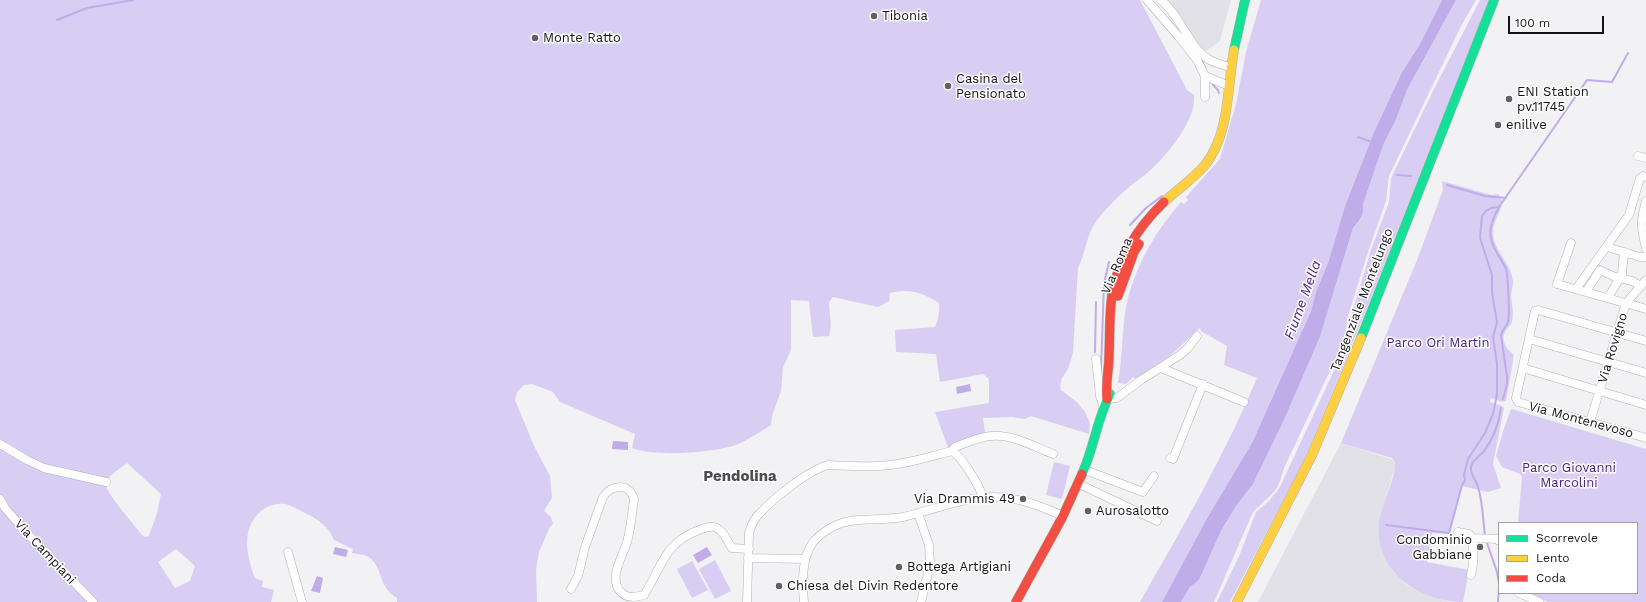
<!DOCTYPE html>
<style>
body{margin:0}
#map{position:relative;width:1646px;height:602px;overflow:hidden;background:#f2f1f3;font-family:"Work Sans",sans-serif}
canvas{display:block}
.legend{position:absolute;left:1498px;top:522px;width:140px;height:72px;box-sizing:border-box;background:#fefeff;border:1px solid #a0a0a1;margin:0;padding:5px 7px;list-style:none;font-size:12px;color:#131314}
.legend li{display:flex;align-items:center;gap:8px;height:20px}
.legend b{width:20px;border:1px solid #a0a0a1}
.scale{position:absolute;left:1508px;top:16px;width:96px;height:18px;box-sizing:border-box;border:2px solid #131314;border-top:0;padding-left:5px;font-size:12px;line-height:14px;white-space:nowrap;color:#131314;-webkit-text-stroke:3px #fefeff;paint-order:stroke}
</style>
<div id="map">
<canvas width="1646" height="602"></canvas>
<ul class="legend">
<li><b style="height:5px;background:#16e098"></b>Scorrevole</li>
<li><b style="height:5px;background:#ffcf43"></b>Lento</li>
<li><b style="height:5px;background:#f24e42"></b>Coda</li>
</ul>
<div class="scale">100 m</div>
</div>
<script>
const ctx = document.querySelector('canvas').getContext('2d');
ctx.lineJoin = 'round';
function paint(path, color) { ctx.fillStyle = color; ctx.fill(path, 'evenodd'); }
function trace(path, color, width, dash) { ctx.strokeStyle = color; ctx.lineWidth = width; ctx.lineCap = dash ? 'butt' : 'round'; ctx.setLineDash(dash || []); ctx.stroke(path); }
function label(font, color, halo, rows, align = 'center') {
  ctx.font = font + ' "Work Sans",sans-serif'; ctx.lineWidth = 3; ctx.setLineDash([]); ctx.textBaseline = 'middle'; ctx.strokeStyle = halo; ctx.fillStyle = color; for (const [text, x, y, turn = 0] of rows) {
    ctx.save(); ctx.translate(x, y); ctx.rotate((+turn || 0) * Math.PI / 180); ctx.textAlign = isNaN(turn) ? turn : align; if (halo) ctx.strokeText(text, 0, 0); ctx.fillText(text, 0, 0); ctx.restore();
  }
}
paint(new Path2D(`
 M1164,0H1231L1220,41L1205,52Z
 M1341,443L1394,460L1395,466L1379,524V538L1383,554L1393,571L1407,585L1423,593L1449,602H1258Z`), '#e2e1e7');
paint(new Path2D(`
 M0,0H1140L1187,90L1194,95C1197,120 1165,158 1146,174C1140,179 1133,183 1127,189C1116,198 1106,209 1097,220C1086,235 1086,252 1078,268L1073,353L1068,369L1062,378L1060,386L1061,390L1078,403L1085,412L1090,423L1089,434L1031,416L1025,419L1012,417L983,418L986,440L948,448L935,412L989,403V379L983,374L940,382L936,354L896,352L895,330L935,327C938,319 940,312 939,303C923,293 910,288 890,293L889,301L878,307L833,297L829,302C829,314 833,324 829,336L813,337L809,301L791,300V350L783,367L781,391L772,416L771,425C760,432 748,440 736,445C712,453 655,457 632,448L635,434L560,402L553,392L532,384L524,385L517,392L515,400L534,446L550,476L552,498L544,511L551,517L553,524L550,527L539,552L536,570L537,602H397V598C378,587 383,568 370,558C367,555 357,554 352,553L353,549L334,540C329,527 318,519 305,513C299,510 292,506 286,504C278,503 271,505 265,508C240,524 246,555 255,578L263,581L262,587L274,590L271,602H0ZM127,463L161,494L157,513L149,536L145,537L142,535C135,525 103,491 106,482C109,475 121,468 127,463ZM176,549L195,566L190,581L175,588L158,562Z
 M1261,0H1442L1420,44L1402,72L1374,132L1345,206L1328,263L1316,292L1311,311L1252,443L1206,520L1162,602H1140C1182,528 1224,457 1257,378L1224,365L1227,346L1201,331L1200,328L1171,355L1136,379L1133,377L1126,384L1118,383C1122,360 1122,336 1125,313C1132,271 1154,233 1181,202L1184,204L1188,200L1186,197L1220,159L1236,104L1246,52Z
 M1456,0H1476L1461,26L1389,176L1386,201L1368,252L1347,319L1346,332L1335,360L1284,468C1282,474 1280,481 1278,486C1271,498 1259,504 1252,514L1214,602H1181L1190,587L1199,580L1221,531L1236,506L1253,484L1284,420L1320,337L1353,228C1359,221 1365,214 1363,204L1384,143L1395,122L1407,90Z
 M1480,0H1489L1374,291L1305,459L1230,602H1217L1240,554L1256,512L1269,501L1280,487L1343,351L1348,334L1350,320L1371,250L1389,202L1391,178L1435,87Z
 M1442,181L1491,195L1498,194C1509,203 1493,219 1493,231C1492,250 1512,263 1513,282C1513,287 1511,292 1511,297C1512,305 1514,314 1512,322C1510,326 1507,328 1505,332C1500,341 1508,350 1514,355L1506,401L1502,402L1491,398L1490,402L1502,406L1504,408L1493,464L1501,488L1488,492L1462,486L1450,534L1432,533L1427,562L1469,570L1463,602C1421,602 1374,572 1379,524C1381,505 1396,479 1395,462L1392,458L1341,443L1417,260L1443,190Z
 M1511,409H1512L1646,449V602H1548L1528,593H1637V523H1518L1522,477L1520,474L1502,467L1496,456L1504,428Z
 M1054,462L1070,466L1062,499L1046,495Z
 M715,560L731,591L715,599L699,569Z
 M692,561L708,590L692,598L677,569Z`), '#d8cef3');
paint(new Path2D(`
 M1442,0H1456L1407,90L1395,122L1384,143L1363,204C1365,214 1359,221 1353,228L1320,337L1284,420L1253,484L1236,506L1221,531L1199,580L1190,587L1181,602H1162L1206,520L1252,443L1311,311L1316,292L1328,263L1345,206L1374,132L1402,72L1420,44Z
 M970,384L971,391L957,394L956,387Z
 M613,441L628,442V450L612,449Z
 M335,547L348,550L346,557L333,554Z
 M707,547L712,555L698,563L693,555Z
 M317,576L323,578L320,593L311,591Z`), '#bfade9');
trace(new Path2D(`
 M57,20L87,8L133,0
 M1202,60L1205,68
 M1213,85L1218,90L1219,93
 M1358,137L1372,142
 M1397,175L1411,176
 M1447,185L1485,196L1506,198
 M1130,225L1146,208L1162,196
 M1095,352L1096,302
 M1101,370L1104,284L1109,262
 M1503,399L1507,384V377L1501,335C1502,330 1507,326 1508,322C1510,316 1508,276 1506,269C1504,264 1500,258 1497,253C1486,235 1490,224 1499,207L1587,80L1612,82L1628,53
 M1386,525L1449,533L1462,485L1465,480L1464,475L1468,459L1485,433L1493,414L1497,394V364L1493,337L1497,322L1492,293V275L1480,238L1482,216L1486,211L1491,208L1499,207
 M1485,536C1483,520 1483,504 1478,487C1476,479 1467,471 1473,462C1476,458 1481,455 1484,451C1493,439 1499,423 1501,408
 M1486,540L1497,572L1499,584
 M1498,602L1499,587`), '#bfade9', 2);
const street = new Path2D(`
 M1147,0L1179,37L1197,60L1205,76V97
 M1161,0C1180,15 1189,47 1208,59C1215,63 1224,65 1231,68
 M1205,76L1229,86
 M1638,156L1646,158
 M1646,201C1640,223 1641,226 1646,249
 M1571,243L1557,284L1646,309
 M1607,247L1640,257H1646
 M1576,289L1629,215L1640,178L1643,176L1646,177
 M1586,292L1600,270L1615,277L1632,281L1641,286
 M1608,298L1622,274L1624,252
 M1529,339L1646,373
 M1646,341L1538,310L1535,311L1516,398L1518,402L1646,438
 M1096,359L1100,396L1104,408
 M1161,368L1244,402
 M1523,368L1646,405
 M1107,399L1117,398L1141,380L1180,355L1188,348L1197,336
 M1590,422L1626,303L1646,280
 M0,444L27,460L44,468L106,482
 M952,451L955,447C966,443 979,437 991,436C1012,434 1033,446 1053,454
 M1170,458L1173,459L1203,384
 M1085,470L1143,492L1154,476
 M1079,484L1157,521
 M0,499L5,508L24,530L93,602
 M918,513L929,545L930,565L921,602
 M1458,532L1469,534L1473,538L1497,539L1499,541
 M288,552L302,602
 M748,558L805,559
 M1471,575L1473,564V538
 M571,589L578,576L585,547L603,497C611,485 629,482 634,499C632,514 631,528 627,542C622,558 608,579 621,592C627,599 636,597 644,595C662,567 664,543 699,530C705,528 712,525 717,528C725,532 727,542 732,548L749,549
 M1519,593L1539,602
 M747,602L749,533C751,526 754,519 759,514C774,498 807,471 828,465C854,466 878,468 903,463C920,460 936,455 952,451C962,457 980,486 983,498
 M804,602C802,583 802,556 814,541C820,534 831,527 839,524C856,517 883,521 903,517C931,511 966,496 994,497C1018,497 1040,506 1061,515`);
const fast = new Path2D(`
 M1234,50L1245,0
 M1361,338L1494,0
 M1082,474C1094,448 1097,419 1110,394`);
const slow = new Path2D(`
 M1164,202C1177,190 1193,179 1205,165C1230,134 1227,87 1234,50
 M1237,602L1312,455L1361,338`);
const jam = new Path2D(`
 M1118,296L1134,252L1139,244
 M1107,399C1105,384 1109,371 1109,356C1110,336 1109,315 1112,295C1118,259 1138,227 1164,202
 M1016,602L1062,518L1082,474`);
trace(street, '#b3b2b4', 9);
trace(fast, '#b3b2b4', 10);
trace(slow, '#b3b2b4', 10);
trace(jam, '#b3b2b4', 10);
trace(street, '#fdfdfd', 8);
trace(fast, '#16e098', 9);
trace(slow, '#ffcf43', 9);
trace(jam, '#f24e42', 9);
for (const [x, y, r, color] of [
 [874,16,4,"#616162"],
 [535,38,4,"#616162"],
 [948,86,4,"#616162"],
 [1509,99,4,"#616162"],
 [1498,125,4,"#616162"],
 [1023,499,4,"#616162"],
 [1088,511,4,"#616162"],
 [1480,547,4,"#616162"],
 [899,567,4,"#616162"],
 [779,586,4,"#616162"]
]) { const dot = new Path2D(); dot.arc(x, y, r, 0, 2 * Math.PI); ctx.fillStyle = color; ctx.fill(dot); trace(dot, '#fefeff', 1.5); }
label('13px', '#131314', '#fefeff', [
 ["Tibonia",882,16],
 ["Monte Ratto",543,38],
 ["Casina del",956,79],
 ["Pensionato",956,94],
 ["ENI Station",1517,92],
 ["pv.11745",1517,107],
 ["enilive",1506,125],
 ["Via Drammis 49",1015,499,"right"],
 ["Aurosalotto",1096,511],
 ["Condominio",1472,540,"right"],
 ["Gabbiane",1472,555,"right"],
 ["Bottega Artigiani",907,567],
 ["Chiesa del Divin Redentore",787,586]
], 'left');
label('13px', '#131314', '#fefeff', [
 ["Via Roma",1117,266,-67],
 ["Tangenziale Montelungo",1362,300,-69],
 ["Via Rovigno",1613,348,-73],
 ["Via Montenevoso",1581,420,15],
 ["Via Campiani",45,552,47]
]);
label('13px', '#4a2184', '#fefeff', [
 ["Parco Ori Martin",1438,343],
 ["Parco Giovanni",1569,468],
 ["Marcolini",1569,483]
]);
label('italic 14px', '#4b2386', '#fefeff', [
 ["Fiume Mella",1303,300,-70]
]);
label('bold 15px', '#4d4d4f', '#fefeff', [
 ["Pendolina",740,477]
]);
</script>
